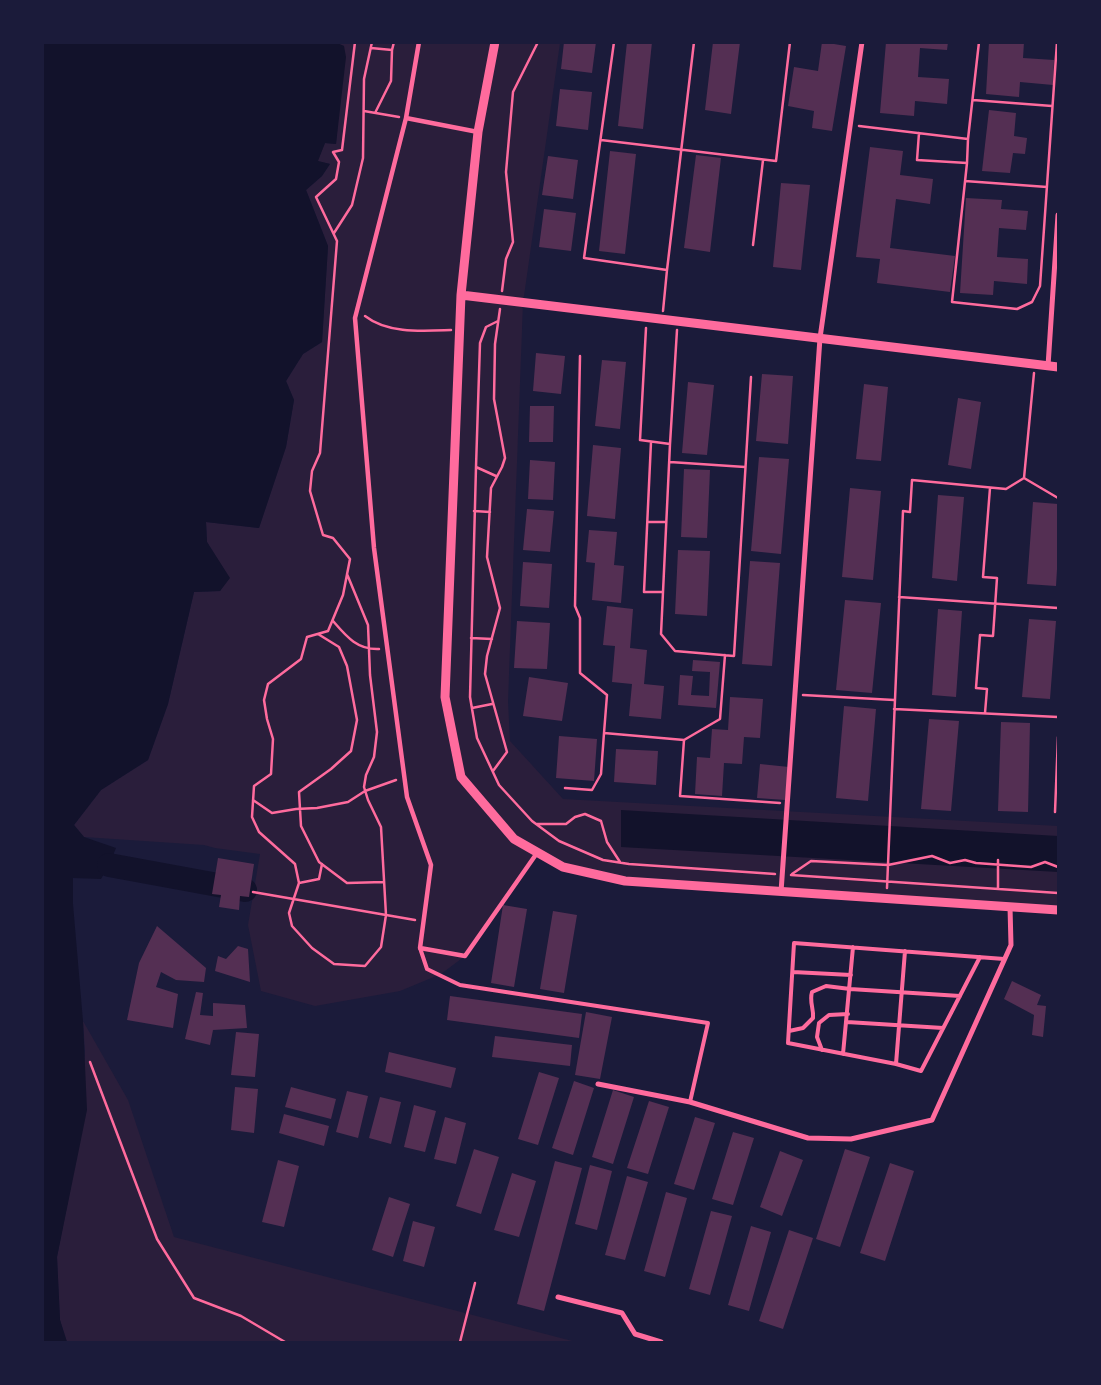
<!DOCTYPE html>
<style>
body{margin:0}
#map{position:relative;width:1101px;height:1385px;overflow:hidden;background:#1b1b3a;font-family:Rubik,sans-serif}
canvas{display:block}
.frame{position:absolute;inset:0;border:44px solid #1b1b3a;pointer-events:none}
</style>
<div id="map">
<canvas width="1101" height="1385"></canvas>
<div class="frame"></div>
</div>
<script>
const ctx = document.querySelector('canvas').getContext('2d');
ctx.lineJoin = 'round';
function paint(path, color) { ctx.fillStyle = color; ctx.fill(path, 'evenodd'); }
function trace(path, color, width, dash) { ctx.strokeStyle = color; ctx.lineWidth = width; ctx.lineCap = dash ? 'butt' : 'round'; ctx.setLineDash(dash || []); ctx.stroke(path); }
paint(new Path2D(`
 M337,43H560L523,303L508,701L510,741L563,799L1058,826V910L625,881L563,867L537,853L465,956L441,974L400,991L315,1006L261,991L248,925L260,854L215,848L204,845L84,837L74,825L101,790L148,760L168,704L194,592L220,591L229,578L207,542L206,522L259,528L286,447L294,400L286,381L303,354L322,342L328,246L306,190L322,176L330,164L317,161L325,143L336,144L344,46Z
 M83,1021L128,1100L174,1237L576,1342H67L60,1320L57,1257L71,1185L85,1052Z`), '#2a1e3b');
paint(new Path2D(`
 M42,43H337L344,46L346,57L336,144L325,143L318,161L330,164L322,176L306,190L328,246L322,342L303,354L286,381L294,400L286,447L259,528L206,522L207,542L230,578L220,591L194,592L168,704L148,760L101,790L74,825L84,837L116,848L109,865L101,879L73,878V904L83,1021L87,1110L57,1257L60,1320L67,1342H42Z
 M621,810L1058,836V872L621,847Z`), '#12122b');
trace(new Path2D(`
 M109,865L245,890`), '#12122b', 24);
paint(new Path2D(`
 M564,42H596L592,73L561,69Z
 M627,42H652L643,129L618,126Z
 M713,42H740L731,114L705,110Z
 M822,42L846,46L832,131L812,128L814,111L788,106L794,67L818,71Z
 M886,42H948L947,50L920,48L918,77L949,79L947,104L915,101L914,116L880,113Z
 M989,42H1024L1023,58L1054,60L1053,85L1020,82L1019,97L986,94Z
 M560,89L592,92L588,130L556,126Z
 M989,110L1016,113L1014,136L1027,138L1025,154L1013,153L1010,173L982,171Z
 M870,147L903,151L900,175L933,179L930,204L896,199L890,248L955,256L950,292L877,283L880,259L856,257Z
 M610,151L636,154L625,254L599,251Z
 M696,155L721,158L710,252L684,248Z
 M548,156L578,160L573,199L542,195Z
 M781,183L810,185L801,270L773,267Z
 M966,198L1002,200L1001,209L1028,211L1026,230L999,228L997,257L1028,259L1027,284L994,281L993,295L960,293Z
 M544,209L576,213L571,251L539,247Z
 M536,353L565,356L561,394L533,391Z
 M602,360L626,362L620,429L595,426Z
 M762,374L793,376L788,444L756,441Z
 M688,382L714,385L707,455L682,453Z
 M864,384L888,387L881,461L856,459Z
 M958,398L981,402L971,469L948,465Z
 M530,406H554L553,442H529Z
 M593,445L621,448L615,519L587,516Z
 M759,457L789,459L781,554L751,551Z
 M530,460L555,462L553,500L528,499Z
 M684,469L710,470L707,538L681,537Z
 M850,488L881,491L873,580L842,577Z
 M938,495L964,497L957,581L932,578Z
 M1033,502L1058,504V552L1056,586L1027,584Z
 M527,509L554,511L550,552L523,550Z
 M589,530L617,532L614,565L624,566L621,603L592,600L595,563L586,562Z
 M678,550L710,551L707,616L675,614Z
 M750,561L780,563L772,666L742,664Z
 M523,562L552,564L549,608L520,606Z
 M845,600L881,603L872,693L836,690Z
 M607,606L633,609L630,648L647,650L644,684L664,686L661,719L629,716L632,684L612,682L615,646L603,645Z
 M938,609L962,611L956,697L932,695Z
 M1029,619L1056,621L1050,699L1022,697Z
 M517,621L550,623L547,669L514,668Z
 M693,660L720,662L716,708L678,705L680,675L693,676L691,695L709,696L710,672L692,671Z
 M529,677L568,683L562,721L523,716Z
 M730,697L763,699L760,738L744,737L742,764L724,763L722,796L695,794L697,757L710,758L712,729L728,730Z
 M844,706L876,709L868,801L836,798Z
 M929,719L959,721L951,811L921,809Z
 M1001,722L1030,723L1028,812L998,811Z
 M559,736L597,739L594,781L556,778Z
 M616,749L658,751L656,785L614,782Z
 M760,764L789,767L785,800L757,798Z
 M218,858L254,864L249,897L240,896L239,910L219,907L221,895L212,894Z
 M503,905L527,909L514,987L491,983Z
 M553,911L577,915L564,993L540,989Z
 M157,926L206,968L204,982L176,980L161,972L156,987L178,994L173,1028L127,1020L139,963Z
 M238,946L248,949L250,982L215,971L218,956L226,959Z
 M1012,981L1041,995L1037,1005L1046,1006L1043,1037L1032,1035L1034,1015L1004,999Z
 M196,992L203,993L200,1015L213,1016V1003L245,1005L247,1028L213,1030L210,1045L185,1039Z
 M450,996L582,1014L579,1038L447,1020Z
 M586,1012L612,1017L600,1079L575,1075Z
 M236,1032L259,1034L255,1077L231,1075Z
 M495,1036L572,1045L570,1066L492,1057Z
 M389,1052L456,1068L451,1088L385,1072Z
 M539,1072L559,1078L538,1145L518,1139Z
 M574,1081L594,1088L573,1155L552,1148Z
 M235,1087L258,1089L254,1133L231,1130Z
 M291,1087L336,1099L331,1119L285,1107Z
 M613,1090L634,1097L613,1164L592,1157Z
 M347,1091L368,1096L358,1138L336,1132Z
 M380,1097L401,1102L391,1144L369,1138Z
 M649,1101L669,1107L648,1174L627,1168Z
 M414,1105L436,1111L425,1152L404,1147Z
 M284,1114L329,1126L324,1146L279,1133Z
 M445,1117L466,1123L456,1164L434,1159Z
 M695,1117L715,1123L694,1190L674,1184Z
 M733,1132L754,1138L733,1205L712,1199Z
 M474,1149L499,1157L481,1214L456,1206Z
 M845,1149L870,1157L840,1247L816,1239Z
 M780,1151L803,1160L782,1216L760,1207Z
 M278,1160L299,1166L284,1227L262,1222Z
 M555,1161L582,1168L544,1311L517,1304Z
 M890,1163L914,1171L885,1261L860,1253Z
 M590,1165L612,1171L597,1230L575,1224Z
 M512,1173L536,1181L519,1237L494,1230Z
 M627,1176L648,1182L625,1260L605,1255Z
 M666,1192L687,1198L665,1277L644,1271Z
 M389,1197L410,1204L393,1257L372,1250Z
 M711,1211L732,1216L710,1295L689,1289Z
 M413,1221L435,1227L424,1267L403,1261Z
 M751,1226L771,1232L749,1311L728,1305Z
 M789,1230L813,1238L783,1329L759,1321Z`), '#542f53');
trace(new Path2D(`
 M614,42L584,258L667,270L663,311
 M371,48L392,50
 M973,100L1052,106
 M364,111L399,117
 M375,113L391,81L392,50L394,42
 M859,126L968,139L979,42
 M919,133L917,160L967,163L968,139
 M601,140L776,161L790,42
 M967,163L952,302L1017,309L1032,302L1040,286L1057,42
 M965,181L1047,187
 M334,233L352,205L363,158L364,79L372,42
 M753,245L763,160
 M667,270L694,42
 M502,291L506,259L513,242L506,172L513,92L538,42
 M365,316C388,334 423,331 451,330
 M646,328L640,440L670,444L677,330
 M580,356L575,606L580,618V673L607,695L604,733L684,740L720,719L725,655
 M651,442L644,592H663L670,444
 M670,462L745,467
 M476,467L470,697L477,738L499,785L532,821L559,841L603,860L629,864L775,874
 M496,476L476,467L480,343L486,327L498,321
 M1024,478L1058,498
 M474,511L490,512
 M648,522H666
 M347,574L368,625L370,675L377,732L374,757L366,775L364,787L368,800L381,827L386,915L381,947L365,966L334,964L312,948L292,926L289,913L299,883L295,864L259,832L252,817L254,786L271,774L273,739L267,719L264,700L268,684L301,659L307,637L328,631L343,595L350,559L333,538L323,535L310,491L312,471L320,453L337,241L316,197L336,179L339,162L333,152L342,150L355,42
 M663,592L661,634L675,651L734,656L751,377
 M899,597L1058,608
 M333,621C346,636 357,650 379,649
 M318,634L339,647L347,666L357,720L351,751L331,769L299,792L301,826L319,862L347,883L384,882
 M471,638L492,639
 M803,695L894,700
 M472,708L492,704
 M894,709L1058,717
 M985,713L987,689L976,688L980,635L993,636L997,578L983,577L990,488
 M684,740L680,796L780,803
 M493,771L507,752L485,674L487,656L500,608L487,557L491,488L502,467L505,458L494,399L495,344L500,309
 M565,788L592,790L601,774L604,733
 M253,800L272,813L296,809L317,808L348,802L365,791L396,780
 M1055,812L1058,737
 M536,824H566L575,817L585,814L601,821L607,842L620,862
 M792,874L811,861L888,865L932,856L950,863L965,860L976,863L1031,867L1045,862L1058,867
 M791,875L1058,893
 M299,883L319,879L322,864
 M887,888L903,511L910,512L912,480L1006,489L1024,478L1034,373
 M998,889V860
 M253,892L415,920
 M90,1062L157,1239L194,1298L241,1316L285,1342
 M460,1342L475,1283`), '#ff6b9d', 2.5);
trace(new Path2D(`
 M420,948L427,969L460,985L708,1023L690,1102
 M905,951L896,1064L788,1043L794,943C864,948 934,954 1004,959
 M793,972L851,975
 M847,1022L943,1028
 M789,1031L803,1028L813,1018C814,1008 809,1002 812,992L826,986L850,989L960,996
 M822,1050L817,1037L819,1023L829,1015L848,1014
 M843,1054L853,947
 M896,1064L921,1071L980,957`), '#ff6b9d', 4);
trace(new Path2D(`
 M419,42L406,118L478,132
 M406,118L355,318L374,548L407,797L431,865L420,948L465,956L537,853`), '#ff6b9d', 4.5);
trace(new Path2D(`
 M1048,366L1058,215
 M781,892L820,338L862,42
 M598,1084L690,1102L808,1138L851,1139L932,1120L1011,945L1010,907
 M558,1297L622,1313L635,1334L661,1342`), '#ff6b9d', 5);
trace(new Path2D(`
 M495,42L478,132L461,295L445,697L461,777L514,839L563,867L625,881L1058,910
 M461,295L1058,367`), '#ff6b9d', 9);
</script>
